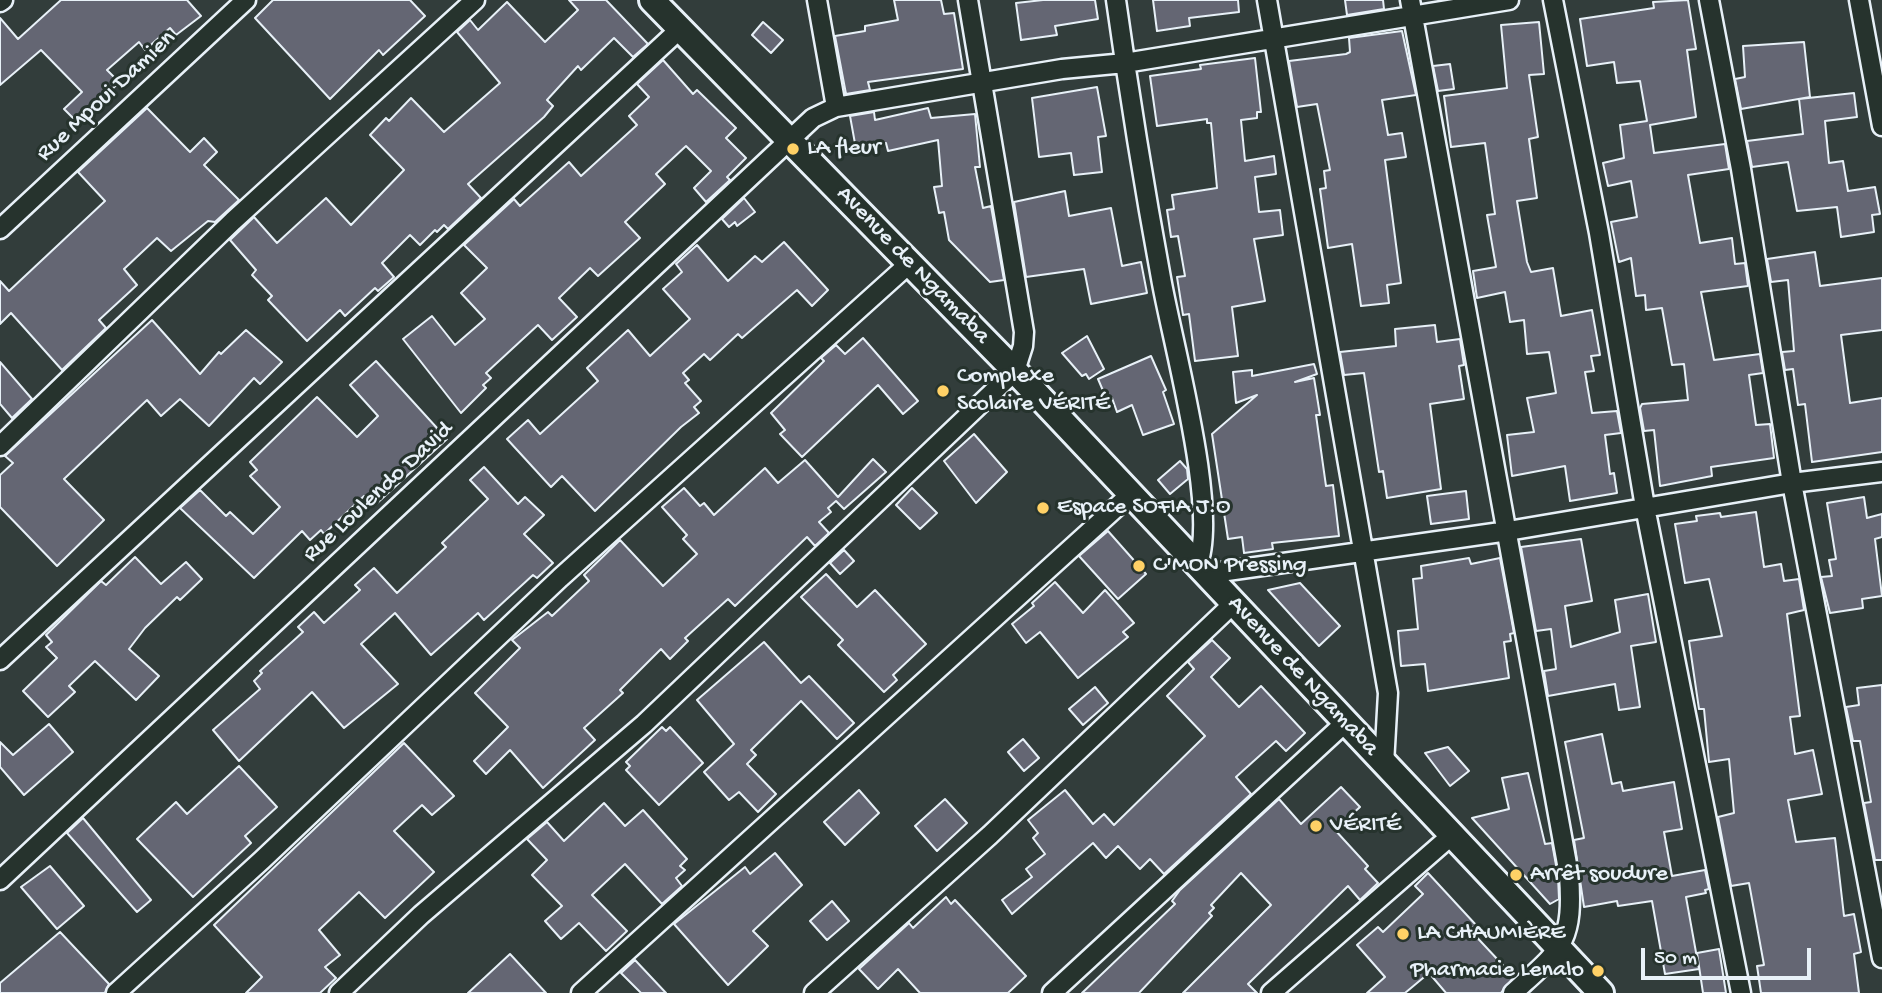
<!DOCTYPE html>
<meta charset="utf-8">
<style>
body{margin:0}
#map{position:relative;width:1882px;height:993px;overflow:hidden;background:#323d3b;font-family:"Gochi Hand",sans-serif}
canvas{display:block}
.scale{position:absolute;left:1641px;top:948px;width:170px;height:32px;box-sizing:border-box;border:4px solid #e8f1f8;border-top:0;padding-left:9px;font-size:21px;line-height:24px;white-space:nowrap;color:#e8f1f8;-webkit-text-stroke:5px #26332d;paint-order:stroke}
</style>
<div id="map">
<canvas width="1882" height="993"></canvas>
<div class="scale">50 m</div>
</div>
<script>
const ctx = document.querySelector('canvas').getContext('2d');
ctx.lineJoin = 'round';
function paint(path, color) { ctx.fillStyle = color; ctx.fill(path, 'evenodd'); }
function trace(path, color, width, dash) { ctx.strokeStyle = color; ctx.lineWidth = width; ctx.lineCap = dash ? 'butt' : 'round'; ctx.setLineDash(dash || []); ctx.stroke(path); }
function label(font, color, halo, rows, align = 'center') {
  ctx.font = font + ' "Gochi Hand",sans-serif'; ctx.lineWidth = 6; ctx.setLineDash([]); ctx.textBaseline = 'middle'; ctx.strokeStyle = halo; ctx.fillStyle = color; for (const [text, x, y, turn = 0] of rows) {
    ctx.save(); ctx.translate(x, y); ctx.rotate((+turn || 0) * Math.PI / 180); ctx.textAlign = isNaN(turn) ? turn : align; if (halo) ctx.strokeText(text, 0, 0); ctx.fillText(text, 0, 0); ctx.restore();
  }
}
const building = new Path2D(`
 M61,0H187L201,16L176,35L170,28L145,50L139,42L107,70L119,82L79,124L64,109L82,92L41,50L0,85V18L18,39Z
 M273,0H410L425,16L383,55L379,50L330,99L255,18Z
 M569,0H606L648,44L633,57L614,38L581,70L578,66L547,100L553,106L544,117L468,184L481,198L448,229L444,225L437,232L435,230L420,245L410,235L382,263L394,277L378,291L375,288L345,316L340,310L307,341L268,300L272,296L252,275L256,270L230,240L254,217L277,243L326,198L351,225L404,170L370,135L386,118L389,121L411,98L444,132L500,83L457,32L470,20L478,30L507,2L545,42L578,10Z
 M894,0H941L944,14L954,13L963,69L868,82L870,90L846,94L835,36L865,31V26L898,20Z
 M1043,0H1095L1098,19L1055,26L1057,35L1021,40L1016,3Z
 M1153,0H1238L1239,12L1189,18L1190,26L1157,31Z
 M1345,0H1383L1384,9L1347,15Z
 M1688,0L1696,49L1687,50L1696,117L1650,125L1654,153L1725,144L1729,169L1688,175L1700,243L1732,238L1735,264L1745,263L1748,286L1701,292L1714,360L1760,354L1763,373L1749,375L1756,425L1770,424L1774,458L1711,467L1712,476L1660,486L1654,430L1644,431L1640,408L1642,404L1688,400L1684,364L1672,365L1662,308L1646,310L1645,295L1636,296L1631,258L1619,262L1611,222L1637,217L1631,181L1608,186L1603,163L1624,158L1620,125L1647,121L1640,81L1617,83L1614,62L1587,66L1580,19L1654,8L1653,2Z
 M763,22L783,40L771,53L752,35Z
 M1539,22L1544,74L1529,75L1538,137L1529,139L1537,198L1517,201L1527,262L1531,272L1553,268L1561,316L1592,310L1600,355L1591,356L1594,371L1585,372L1592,413L1617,411L1621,433L1605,435L1610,474L1614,473L1617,493L1570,501L1565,466L1512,476L1507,435L1534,432L1527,398L1556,393L1549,352L1527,354L1524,320L1510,322L1505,292L1477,298L1473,271L1496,267L1487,215L1495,214L1485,143L1451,147L1444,96L1507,88L1501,25Z
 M1402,31L1416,95L1382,100L1388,135L1402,133L1406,157L1385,160L1401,283L1387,285L1389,303L1361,306L1352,244L1328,248L1320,189L1326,188L1324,171L1330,170L1317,104L1297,107L1289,61L1346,54L1350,52L1349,38Z
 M1804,42L1810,97L1741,109L1735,79L1745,77L1743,46Z
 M1255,58L1261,112H1257V118L1241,120L1245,161L1274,156L1276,174L1255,177L1259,212L1280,210L1283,235L1254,239L1265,301L1232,307L1238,356L1195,361L1189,314L1183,315L1177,277L1185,276L1178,236L1171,237L1167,210L1174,209L1172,195L1217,188L1211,123H1207V119L1157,126L1150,76L1201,69L1200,65Z
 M663,60L693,94L697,90L736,128L726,138L746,158L727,177L730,180L706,202L694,188L711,171L686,146L656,174L665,184L625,222L640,238L598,276L590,268L559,298L577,317L552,340L538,325L486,373L491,378L483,385L486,388L461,413L403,339L432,316L455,345L485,319L461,293L487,268L464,245L514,199L520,206L569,162L581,176L637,125L629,116L649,97L637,84Z
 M1450,64L1454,89L1438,91L1433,66Z
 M1097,87L1106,136L1098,137L1102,172L1074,175L1071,153L1039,157L1032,98Z
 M1854,93L1857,117L1825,121L1829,163L1843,161L1848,191L1875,187L1880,214L1872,215L1874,232L1841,237L1837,207L1797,211L1788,162L1752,167L1747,141L1803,134L1799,99Z
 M147,108L190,152L204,138L217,152L204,165L239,200L215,222L208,221L171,251L157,238L124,269L137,285L99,320L106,328L62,370L11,313L0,324V281L9,291L105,201L78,172Z
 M928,108L931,118L975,114L980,167H975L983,208L991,206L1004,280L990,282L949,240L944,212L939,213L934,187L942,186L938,140L888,151L886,143L856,149L850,116L874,112L875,120Z
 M1065,191L1069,216L1111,208L1122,266L1141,262L1147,293L1091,304L1084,269L1026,277L1014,202Z
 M744,198L755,212L737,226L735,222L729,227L722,219Z
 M784,242L828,290L812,306L797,290L742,338L738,334L710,360L704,354L683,373L689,380L685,383L701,401L694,407L699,413L681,427L595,511L562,476L551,487L507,439L528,420L540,434L598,381L587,368L628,330L650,356L690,319L663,289L682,272L676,264L697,245L728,281L755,256L762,262Z
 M1815,252L1820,286L1882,278V330L1841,335L1850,403L1882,398V452L1812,462L1805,404L1798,405L1793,369L1785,370L1782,352L1794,351L1788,280L1771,282L1767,259Z
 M152,320L200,374L219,352L221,354L246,330L282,362L260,384L254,378L209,426L180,399L161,416L147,400L64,479L104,520L57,566L0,507V475L13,463L5,456Z
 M1435,325L1437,342L1460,339L1464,365L1459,366L1464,399L1430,404L1441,489L1387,498L1383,471L1379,472L1364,373L1344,375L1340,352L1396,346L1395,329Z
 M1087,336L1104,369L1089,379L1086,374L1082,376L1062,353Z
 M863,338L918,401L903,414L878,385L802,457L780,434L785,430L771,413L824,361L821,358L836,345L845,354Z
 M1151,356L1166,390L1163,392L1174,424L1143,435L1132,405L1117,412L1112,398L1107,400L1098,379Z
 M376,361L447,439L374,506L364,496L324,534L321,530L310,540L302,531L254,578L180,508L200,490L226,516L230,512L253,534L280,507L250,476L257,470L250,462L317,397L357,437L378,416L350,385Z
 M0,362L32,399L12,418L0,404Z
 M1314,364L1317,374L1295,382L1314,378L1320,415H1316L1326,486L1333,485L1339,536L1272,543L1273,549L1244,553L1242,537L1228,539L1212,434L1257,395L1236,403L1233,372L1252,370V376Z
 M974,434L1007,472L976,503L944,461Z
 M873,459L886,472L844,509L836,501L828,508L831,512L819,522L829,533L815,546L807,537L735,606L728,599L685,638L688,641L670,659L661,649L620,690L623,693L584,728L595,740L543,788L510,750L486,774L474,761L508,727L475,693L520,648L512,640L548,612L552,616L589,581L584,575L620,540L663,586L697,554L683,539L687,535L662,507L684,488L700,506L704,503L714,515L765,468L778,483L805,460L838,497Z
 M1180,461L1187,469L1188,479L1170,494L1158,480Z
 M484,467L518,504L525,497L544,515L524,534L553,563L537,578L533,575L484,620L478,613L431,655L395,613L361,644L398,684L344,728L312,692L239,761L213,730L260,689L254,681L262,673L260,671L303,632L298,627L314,612L324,623L360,590L355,585L374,568L397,593L446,547L442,543L488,499L470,480Z
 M912,488L937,513L920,529L896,505Z
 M1466,491L1469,519L1431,524L1427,496Z
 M1864,497L1867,518L1882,514V537L1875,539L1882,596L1862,599L1863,608L1830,613L1821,577L1832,576L1829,560L1836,559L1827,503Z
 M1756,512L1764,567L1781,564L1784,581L1799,579L1804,610L1787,614L1800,716L1790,717L1795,754L1813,750L1822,794L1788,800L1796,842L1835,838L1844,916L1854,914L1861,952L1854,954L1859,993H1761L1757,966L1764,965L1749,883L1731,886L1718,817L1734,813L1729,759L1709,762L1704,709H1699L1689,641L1722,636L1709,579L1685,583L1675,524L1697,521L1696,516L1720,513L1721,517Z
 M1108,531L1146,574L1118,599L1079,556Z
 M1581,539L1592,601L1565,606L1571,647L1620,632L1615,600L1648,594L1656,642L1631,646L1640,707L1619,710L1615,684L1548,696L1544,671L1556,669L1551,629L1536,631L1521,547Z
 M844,550L854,561L840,574L830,563Z
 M135,557L161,584L186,562L202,579L180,600L177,597L145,628L129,649L159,676L136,700L95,661L69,686L75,692L48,717L23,691L57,658L46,647L52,642L46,635L101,581L106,585Z
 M1469,558L1471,564L1500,558L1514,633L1510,634L1511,641L1504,642L1509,678L1428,691L1425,664L1401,666L1398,631L1418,629L1413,579L1422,578L1421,566Z
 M826,574L857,607L875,590L926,644L893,675L897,680L884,692L838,645L843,640L801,597Z
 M1055,582L1083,613L1105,590L1134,623L1123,632L1128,637L1078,678L1040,632L1026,643L1012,624L1034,606L1032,603Z
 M1300,583L1340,626L1319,646L1268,590Z
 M1212,640L1230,658L1211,677L1239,707L1261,686L1305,733L1286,751L1276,741L1236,777L1251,794L1164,874L1150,859L1140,869L1118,846L1106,858L1093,843L1012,914L1002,900L1032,877L1026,869L1045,854L1033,838L1038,833L1028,820L1065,790L1093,824L1104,814L1114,825L1205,736L1167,696L1194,669L1188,662Z
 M764,642L801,683L809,676L854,723L837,739L801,701L751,750L756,755L747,764L776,794L758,812L739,792L729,800L704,772L734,744L697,700Z
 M1882,685V860H1875L1864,803L1871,802L1860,741H1853L1846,707L1859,705L1857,688Z
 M1095,687L1108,703L1083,725L1069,709Z
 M49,724L73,752L24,795L0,767V742L13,755Z
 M662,727L666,731L670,727L703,763L659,805L626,770L630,766L626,762Z
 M1602,734L1612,784L1621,782L1623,791L1674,782L1682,829L1664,832L1672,876L1705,870L1709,889L1705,890L1706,893L1686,897L1699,969L1665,974L1652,901L1618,906L1617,901L1584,907L1574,840L1584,838L1565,742Z
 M1023,739L1039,758L1024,771L1008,752Z
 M404,743L454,796L432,815L422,805L394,831L434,872L385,918L359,892L319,930L340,955L325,967L336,978L320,993H246L262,977L214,925Z
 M1448,747L1469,771L1450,786L1425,753Z
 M239,766L277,807L245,836L251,843L193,897L137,839L176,802L187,814Z
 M1528,773L1545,844L1552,843L1558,876L1559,899L1550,904L1472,818L1509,809L1502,778Z
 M1341,787L1360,807L1335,830L1368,866L1365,869L1378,883L1360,900L1348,886L1248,984L1257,993H1183L1271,905L1241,873L1211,905L1214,908L1209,913L1212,916L1139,993H1082L1175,904L1172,901L1180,890L1279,799L1301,824Z
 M859,790L879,813L845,845L824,822Z
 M945,799L967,823L937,851L915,826Z
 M604,803L625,826L643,810L687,859L680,866L685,870L676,878L682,886L662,904L625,864L592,895L627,931L606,951L579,923L561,939L545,921L562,906L532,875L547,860L527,839L547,822L564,841Z
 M83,818L151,900L137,912L67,833Z
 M775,853L802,885L753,931L768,946L728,985L674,924L745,867L750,874Z
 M50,866L84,906L57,929L21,887Z
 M1428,873L1476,925L1470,930L1514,977L1501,993H1446L1429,973L1405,993H1367L1385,977L1357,945L1378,927L1383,932L1423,894L1415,886Z
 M946,897L951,904L955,900L1026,976L1008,993H920L898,969L878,989L859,969L909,923L913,928Z
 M832,901L849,921L827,940L810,921Z
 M60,932L109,984L105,993H0V983Z
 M1719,949L1726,993H1703L1697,953Z
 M510,954L546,993H468Z
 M635,960L666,993H641L621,973Z`);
paint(building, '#646673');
trace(building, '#e8f1f8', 2);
const street = new Path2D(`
 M817,0L836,107
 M1116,0C1129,93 1144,186 1161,278C1172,342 1220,512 1197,566
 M1267,0L1388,693L1384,764
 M1410,0L1569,875C1574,944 1561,949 1513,993
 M1553,0L1599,233L1645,507L1741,993
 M1709,0L1741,169L1792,483L1882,958
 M1859,0L1882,126
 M0,2L3,0
 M0,229L246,0
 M0,446L233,221L475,0
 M1206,574L1508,531L1792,483L1882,472
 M0,660L680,29
 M0,880L813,118L836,107L1062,69L1125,63L1509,0
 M116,993L262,860L560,578L910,263
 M339,993L421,915L644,724L1015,371L1023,346L1024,332L968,0
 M581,993L1131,494
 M814,993L990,835L1234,603
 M1052,993L1346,722
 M1271,993L1452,835`);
const secondary = new Path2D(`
 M652,0L1015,371L1601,993`);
trace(street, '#e8f1f8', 23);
trace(secondary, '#e8f1f8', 30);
trace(street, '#26332d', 18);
trace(secondary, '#26332d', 24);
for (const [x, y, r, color] of [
 [793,149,7,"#ffd166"],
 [943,391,7,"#ffd166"],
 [1043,508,7,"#ffd166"],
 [1139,566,7,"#ffd166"],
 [1316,826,7,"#ffd166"],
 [1516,875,7,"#ffd166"],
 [1403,934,7,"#ffd166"],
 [1598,971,7,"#ffd166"]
]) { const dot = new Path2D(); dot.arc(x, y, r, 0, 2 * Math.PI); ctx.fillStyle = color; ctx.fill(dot); trace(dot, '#26332d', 2.5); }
label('24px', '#e8f1f8', '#26332d', [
 ["Rue Mpoui Damien",107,97,-43],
 ["Avenue de Ngamaba",912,266,46],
 ["Rue Loulendo David",379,493,-43],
 ["Avenue de Ngamaba",1302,677,47]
]);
label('24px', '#e8f1f8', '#26332d', [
 ["LA fleur",807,149],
 ["Complexe",957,377],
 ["Scolaire VÉRITÉ",957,405],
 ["Espace SOFIA J.O",1057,508],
 ["C'MON Pressing",1153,566],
 ["VÉRITÉ",1330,826],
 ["Arrêt soudure",1530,875],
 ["LA CHAUMIÈRE",1417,934],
 ["Pharmacie Lenalo",1584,971,"right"]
], 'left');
</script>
